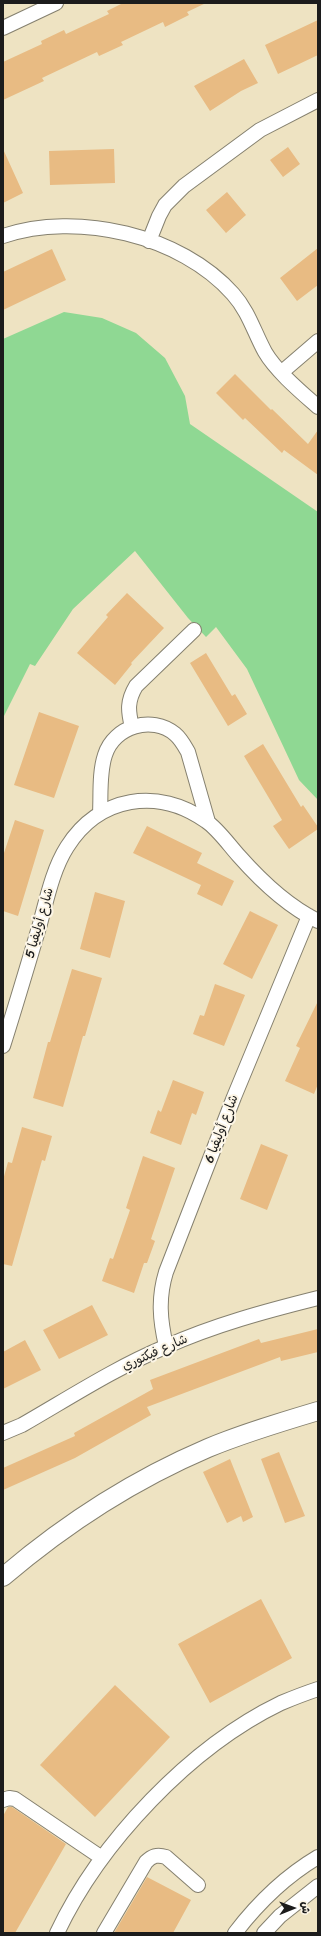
<!DOCTYPE html>
<meta charset="utf-8">
<style>
body{margin:0}
#map{position:relative;width:321px;height:1936px;overflow:hidden;background:#eee3c2;font-family:Sriracha,"Playpen Sans Arabic",sans-serif}
canvas{display:block}
.frame{position:absolute;inset:0;border:4px solid #1c1c1c;pointer-events:none}
.north{position:absolute;left:273px;top:1888px;width:40px;height:40px;-webkit-text-stroke:3px #fcf5e5;paint-order:stroke;rotate:89deg;font-size:11px;font-weight:700;line-height:16px;text-align:center;color:#1c1c1c}
.north::after{content:'';display:block;margin:auto;width:14px;height:18px;background:#1c1c1c;clip-path:polygon(50% 0,100% 100%,50% 72%,0 100%)}
</style>
<div id="map">
<canvas width="321" height="1936"></canvas>
<div class="frame"></div>
<div class="north">ش</div>
</div>
<script>
const ctx = document.querySelector('canvas').getContext('2d');
ctx.lineJoin = 'round';
function paint(path, color) { ctx.fillStyle = color; ctx.fill(path, 'evenodd'); }
function trace(path, color, width, dash) { ctx.strokeStyle = color; ctx.lineWidth = width; ctx.lineCap = dash ? 'butt' : 'round'; ctx.setLineDash(dash || []); ctx.stroke(path); }
function label(font, color, halo, rows, align = 'center') {
  ctx.font = font + ' Sriracha,"Playpen Sans Arabic",sans-serif'; ctx.lineWidth = 4; ctx.setLineDash([]); ctx.textBaseline = 'middle'; ctx.strokeStyle = halo; ctx.fillStyle = color; for (const [text, x, y, turn = 0] of rows) {
    ctx.save(); ctx.translate(x, y); ctx.rotate((+turn || 0) * Math.PI / 180); ctx.textAlign = isNaN(turn) ? turn : align; if (halo) ctx.strokeText(text, 0, 0); ctx.fillText(text, 0, 0); ctx.restore();
  }
}
paint(new Path2D(`
 M64,312L102,318L136,333L165,358L185,396L190,424L318,512V800L299,780L247,669L216,627L206,637L188,618L135,551L73,609L35,666L30,664L3,718V339Z`), '#8fd893');
paint(new Path2D(`
 M123,3H206L187,12L189,15L165,27L163,22L121,42L123,45L99,56L97,52L42,78L44,81L3,100V62L42,44L41,41L64,30L66,34L109,14L107,11Z
 M318,20V55L278,74L265,45Z
 M244,59L258,83L241,91L210,111L194,86Z
 M288,147L300,164L283,177L270,160Z
 M3,149L23,193L3,203Z
 M114,149L115,183L50,185L49,151Z
 M227,192L246,215L226,233L206,210Z
 M318,248V285L297,301L280,278Z
 M52,249L66,280L3,310V272Z
 M235,374L271,410L272,409L308,444L318,430V475L284,450L282,453L245,418L243,420L216,393Z
 M127,593L164,628L131,663L132,664L115,685L77,653L108,617L106,615Z
 M206,653L232,696L235,694L247,714L228,726L190,663Z
 M39,712L79,726L54,798L14,785Z
 M263,744L301,807L303,805L318,827V829L289,849L273,826L282,820L244,756Z
 M15,820L44,830L18,916L3,911V856Z
 M147,826L202,853L197,863L234,881L222,906L197,894L201,885L133,853Z
 M95,892L125,901L110,958L80,949Z
 M250,911L278,925L252,979L223,964Z
 M72,969L102,978L85,1036H83L63,1107L33,1098L48,1042H50Z
 M215,984L245,995L224,1046L193,1034L200,1015L204,1016Z
 M318,1001V1084L314,1094L285,1081L300,1048L296,1046Z
 M173,1080L204,1092L196,1115L192,1113L181,1145L150,1133L158,1110L161,1112Z
 M22,1127L52,1136L45,1161L42,1160L12,1266L3,1264V1180L8,1162L12,1163Z
 M261,1144L288,1155L267,1210L240,1199Z
 M143,1156L175,1168L151,1239L155,1241L147,1263H144L134,1293L102,1281L110,1258L113,1259L130,1210L126,1208Z
 M92,1305L108,1335L59,1359L43,1330Z
 M318,1329V1352L281,1361L280,1357L147,1407L151,1415L75,1458L3,1490V1468L75,1436L74,1433L153,1389L150,1380L259,1339L261,1343Z
 M25,1340L41,1370L3,1389V1352Z
 M279,1452L305,1516L285,1523L261,1459Z
 M230,1459L253,1517L243,1522L241,1516L227,1523L203,1472Z
 M261,1599L292,1658L210,1703L178,1644Z
 M115,1685L170,1737L95,1817L40,1765Z
 M8,1807H12L66,1844L15,1933H3V1816Z
 M147,1877L191,1900L173,1933H114Z`), '#e8bb83');
const minor = new Path2D(`
 M3,28L56,3
 M3,236C77,211 181,235 233,294C249,312 254,332 265,352C276,371 301,392 318,407
 M149,241L159,216L165,205L184,186L260,130L318,100
 M282,372L318,341
 M132,727C128,711 127,701 136,686L194,630
 M100,813C101,795 99,773 105,755C114,726 152,715 175,734C181,739 184,745 188,752L208,822
 M3,1046C16,1005 28,964 40,924C47,898 53,869 67,847C99,796 158,787 206,821C218,829 229,845 239,856C262,882 287,906 318,921
 M166,1346C160,1320 158,1298 166,1272L234,1097L309,916
 M3,1433L22,1425C69,1398 115,1368 165,1347C214,1325 266,1311 318,1298
 M3,1800L9,1798L15,1799L102,1858
 M57,1933C100,1842 190,1747 281,1703C293,1698 306,1693 318,1689
 M104,1933L146,1862C152,1856 157,1854 166,1857L198,1885
 M235,1933C258,1903 286,1876 318,1857
 M264,1933L280,1916L318,1886`);
const major = new Path2D(`
 M3,1577C65,1524 133,1480 208,1448C244,1433 281,1422 318,1411`);
trace(minor, '#85806f', 16);
trace(major, '#85806f', 20);
trace(minor, '#fff', 14);
trace(major, '#fff', 18);
label('13px', '#1c1c1c', '#fcf5e5', [
 ["شارع أوليفيا 5",40,923,-74],
 ["شارع أوليفيا 6",222,1129,-69],
 ["شارع فيكتوري",155,1353,-24]
]);
</script>
